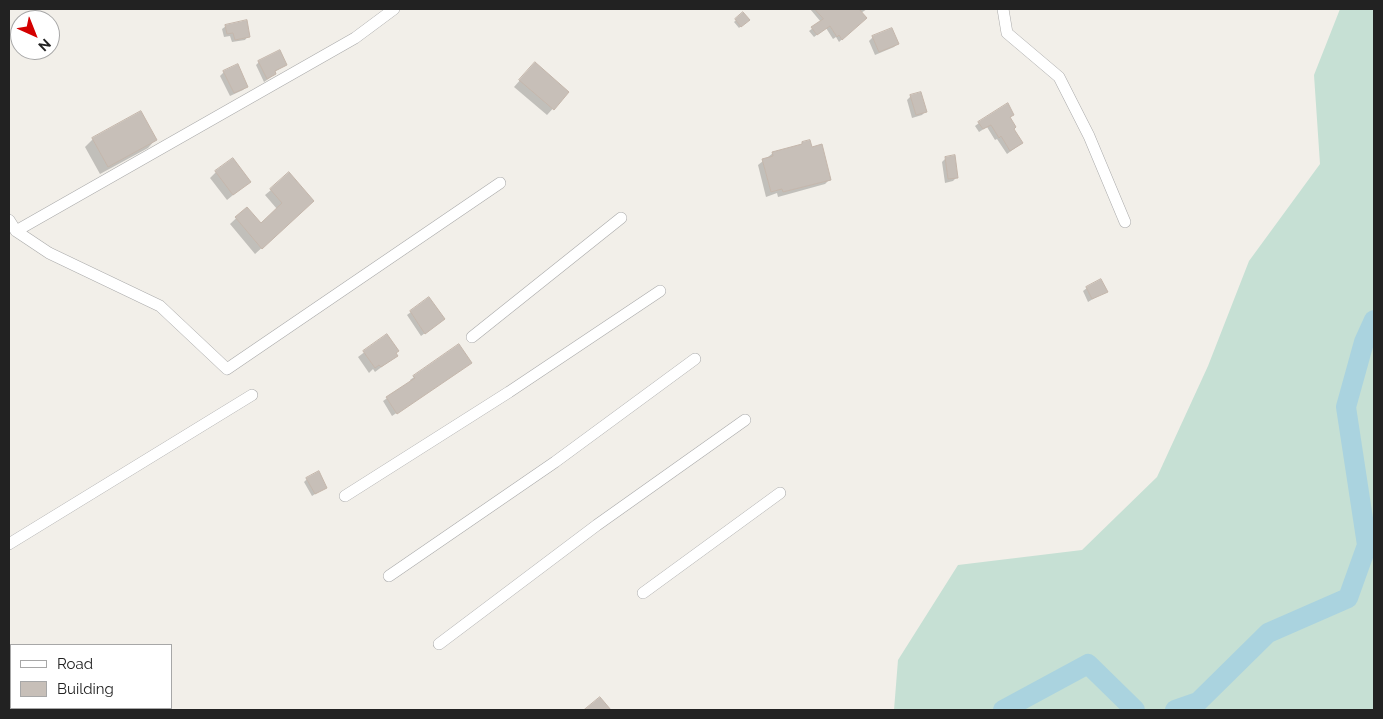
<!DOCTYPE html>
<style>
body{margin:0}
#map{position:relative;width:1383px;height:719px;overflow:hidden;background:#f2efe9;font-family:Raleway,sans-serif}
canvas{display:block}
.frame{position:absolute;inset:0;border:10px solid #222;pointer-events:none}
.legend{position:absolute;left:10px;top:644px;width:162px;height:65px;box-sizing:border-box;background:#fff;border:1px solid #a7a7a7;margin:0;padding:6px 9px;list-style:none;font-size:15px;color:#222}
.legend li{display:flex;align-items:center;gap:10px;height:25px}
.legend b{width:25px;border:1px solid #a7a7a7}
.north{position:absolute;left:10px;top:10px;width:50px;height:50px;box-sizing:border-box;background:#fff;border:1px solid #a7a7a7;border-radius:50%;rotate:136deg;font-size:14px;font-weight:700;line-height:20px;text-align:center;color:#222}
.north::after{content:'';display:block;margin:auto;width:18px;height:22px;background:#d40000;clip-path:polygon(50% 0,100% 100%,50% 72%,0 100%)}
</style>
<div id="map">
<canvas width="1383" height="719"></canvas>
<div class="frame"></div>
<ul class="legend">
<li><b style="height:6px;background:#fff"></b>Road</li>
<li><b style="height:14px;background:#c7bfb8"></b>Building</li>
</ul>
<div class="north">N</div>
</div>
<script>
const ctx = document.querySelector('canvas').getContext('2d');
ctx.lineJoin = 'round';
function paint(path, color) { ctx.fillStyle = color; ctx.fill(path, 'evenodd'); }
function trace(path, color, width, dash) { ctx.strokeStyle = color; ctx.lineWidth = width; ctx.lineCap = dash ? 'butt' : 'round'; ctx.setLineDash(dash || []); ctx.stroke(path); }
paint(new Path2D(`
 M1340,9H1374V710H894L898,660L958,565L1082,550L1157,477L1208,366L1249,261L1320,164L1314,75Z`), '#c6e0d4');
paint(new Path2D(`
 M810,9H867L861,13L862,21L839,42L836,37L833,39L826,28L814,37L809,31L821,22Z
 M743,14L748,20L739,28L734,22Z
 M226,26L248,36L245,40L232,42L230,36L224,37L222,29Z
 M873,37L897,44L894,47L875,55L869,41Z
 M259,62L286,65L274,72L275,74L271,77L264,82L256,65Z
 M529,70L568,92L547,115L514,87Z
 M224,72L247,86L243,90L230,96L220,76Z
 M911,96L926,111L922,115L912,118L907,100Z
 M1013,115L1009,118L1013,129L1022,143L1007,154L997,139L995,140L987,127L979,132L975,126L979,123Z
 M93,139H156L148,148L100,174L85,147Z
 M803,143L830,179L825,184L778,197L777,193L766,197L758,165L773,153L799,146Z
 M946,158L957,177L953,181L945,183L942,162Z
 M216,172L249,182L227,200L210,178Z
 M271,190L307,207L255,254L230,224L246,209L261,224L277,209L265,195Z
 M1087,288L1106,291L1088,302L1083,291Z
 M411,312L440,322L421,336L407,315Z
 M387,335L396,356L375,372L373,369L369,373L358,357Z
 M466,366L392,416L383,401L411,382L410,380L414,377Z
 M307,479L326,487L312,496L304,482Z`), '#0003');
trace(new Path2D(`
 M1003,710L1088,664L1135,710
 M1175,710L1198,702L1268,633L1348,598L1367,545L1346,407L1364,342L1374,320`), '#aad3df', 20);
const building = new Path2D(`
 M815,9H859L867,18L842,40L839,35L837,37L830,26L817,35L811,27L823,19Z
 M743,12L750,20L741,27L735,19Z
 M247,20L250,37L235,40L233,33L227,34L225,25Z
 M892,28L899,44L879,52L872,36Z
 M280,50L287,65L275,71L276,74L267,79L258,61Z
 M535,62L569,92L554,110L519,80Z
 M238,64L248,87L234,93L223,71Z
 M921,92L927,112L916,115L910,95Z
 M1008,103L1014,115L1010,117L1016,127L1014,129L1023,143L1010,151L1001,136L999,138L991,125L983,129L978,122Z
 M141,111L157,140L108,167L92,138Z
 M810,140L812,147L822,144L831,180L783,192L782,189L771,192L762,159L773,156L772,152L802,144V142Z
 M955,155L958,178L948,179L945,157Z
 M233,158L251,182L233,195L215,171Z
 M289,172L314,201L262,249L235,217L247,207L261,223L282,203L270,189Z
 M1101,279L1108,292L1092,299L1086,287Z
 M429,297L445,319L425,334L410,311Z
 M387,334L399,351L396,353L398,356L381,367L379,365L375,368L363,351Z
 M459,344L472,363L397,414L386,397L415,378L413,376Z
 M319,471L327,488L315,494L306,478Z
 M600,697L611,710H584Z`);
paint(building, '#c7bfb8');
trace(building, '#c4b6ab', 1);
const street = new Path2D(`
 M1003,9L1007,33L1059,77L1089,136L1125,222
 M9,220L16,231L49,253L160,306L227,369L500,183
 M16,231L355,38L394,9
 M472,337L621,218
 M345,496L509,392L660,291
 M9,544L252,395
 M389,576L555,462L695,359
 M643,593L780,493
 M439,644L597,525L745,420`);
trace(street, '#a9a9a9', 12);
trace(street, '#fff', 11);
</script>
